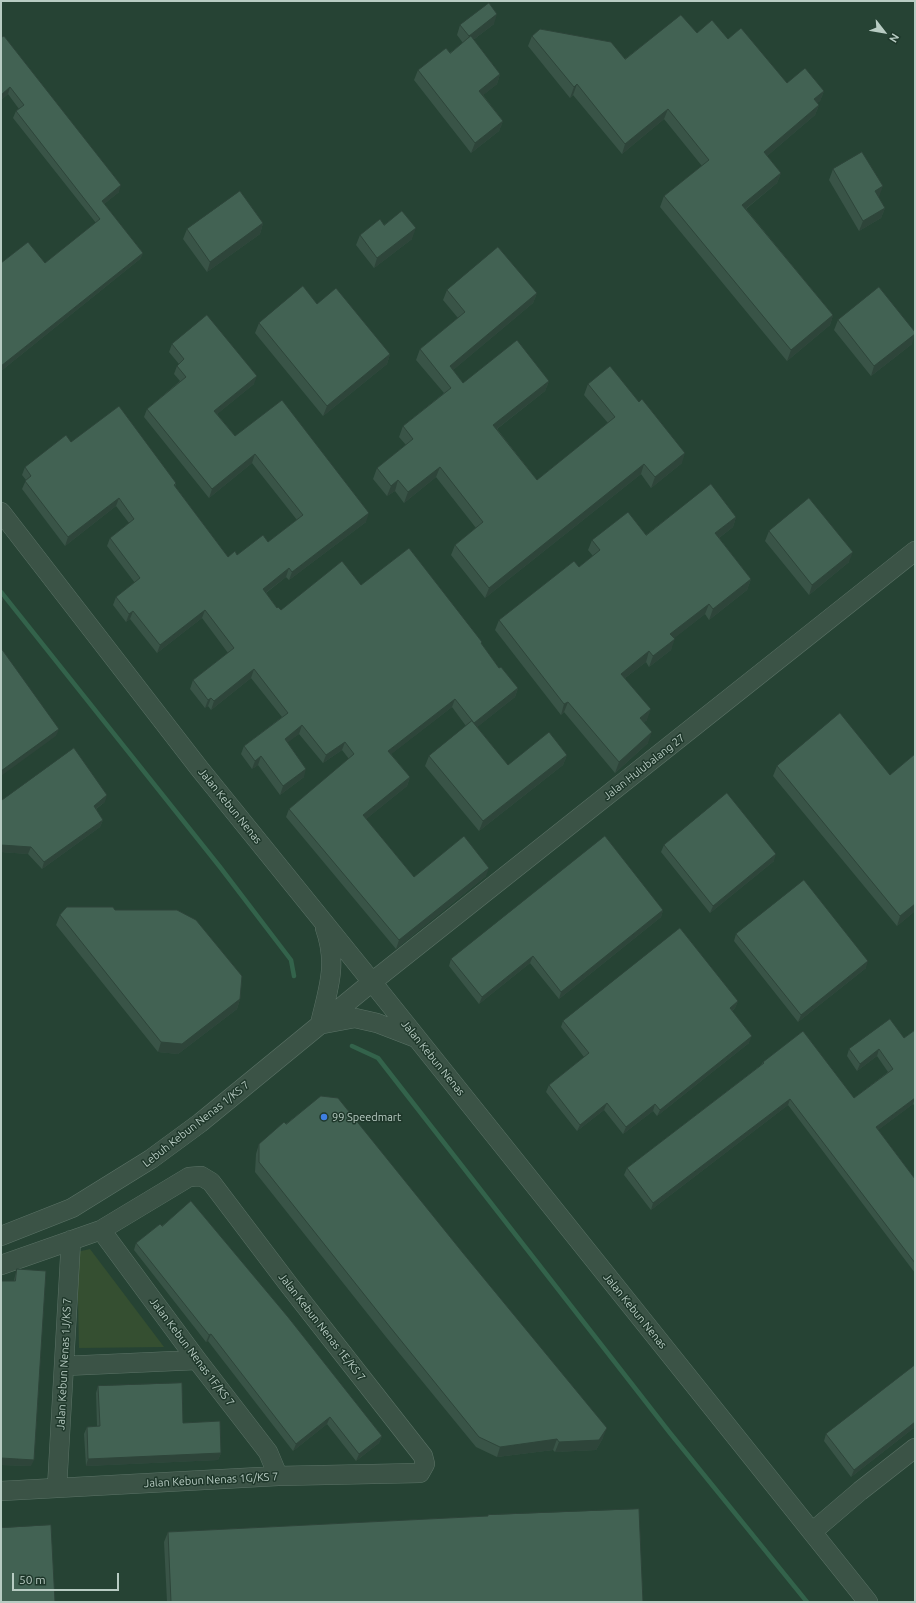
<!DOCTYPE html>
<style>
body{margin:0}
#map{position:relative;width:916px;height:1603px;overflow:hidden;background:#264334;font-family:Ubuntu,sans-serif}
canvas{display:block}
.frame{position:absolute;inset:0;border:2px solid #b8ccc3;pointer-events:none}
.north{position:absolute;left:864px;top:12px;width:40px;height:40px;-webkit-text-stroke:3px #1f382b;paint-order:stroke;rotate:121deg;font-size:11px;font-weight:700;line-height:16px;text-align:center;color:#b8ccc3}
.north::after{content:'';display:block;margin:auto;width:14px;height:18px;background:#b8ccc3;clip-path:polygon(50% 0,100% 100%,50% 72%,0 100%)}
.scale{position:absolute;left:12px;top:1573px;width:107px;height:18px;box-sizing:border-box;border:2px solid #b8ccc3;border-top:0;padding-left:5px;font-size:12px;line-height:14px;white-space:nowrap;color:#b8ccc3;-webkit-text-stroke:3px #1f382b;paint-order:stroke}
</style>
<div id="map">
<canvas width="916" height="1603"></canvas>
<div class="frame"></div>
<div class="north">N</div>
<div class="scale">50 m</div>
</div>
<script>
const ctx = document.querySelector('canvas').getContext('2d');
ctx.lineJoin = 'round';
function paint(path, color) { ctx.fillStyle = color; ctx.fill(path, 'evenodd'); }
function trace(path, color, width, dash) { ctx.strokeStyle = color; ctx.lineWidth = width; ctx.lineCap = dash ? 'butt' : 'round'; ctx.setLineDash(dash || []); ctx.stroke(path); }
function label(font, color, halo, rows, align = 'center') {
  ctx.font = font + ' Ubuntu,sans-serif'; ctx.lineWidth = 3; ctx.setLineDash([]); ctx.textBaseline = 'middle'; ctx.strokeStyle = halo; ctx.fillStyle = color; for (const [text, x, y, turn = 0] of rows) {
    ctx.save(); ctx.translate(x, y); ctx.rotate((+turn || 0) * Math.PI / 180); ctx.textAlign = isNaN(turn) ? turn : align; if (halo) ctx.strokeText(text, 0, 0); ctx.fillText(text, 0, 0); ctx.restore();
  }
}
paint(new Path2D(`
 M90,1249L164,1347L79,1348L77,1252Z`), '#354f31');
trace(new Path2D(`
 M1,592L220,867L291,960L294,976
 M352,1046L378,1058L670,1433L807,1602`), '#33634b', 4.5);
const minor = new Path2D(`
 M1,512L199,768L372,982L868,1602
 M320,1024C328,989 338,965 325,928
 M323,1024L355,1018L377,1023L416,1038
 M101,1230L197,1360L268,1452L278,1476
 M1,1236L72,1208L151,1159L200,1123L372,982L915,551
 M1,1265L101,1230L189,1177L201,1176L211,1182L289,1285L423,1456L425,1464L420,1473L278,1476L1,1491
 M64,1366L197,1360
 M57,1488L71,1240
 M812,1532L860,1491L915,1448`);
trace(minor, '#5c7367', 20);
trace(minor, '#3b5346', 19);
paint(new Path2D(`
 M494,24L473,40L500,74L497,84L483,95L503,121L499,131L471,153L414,80L418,70L450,53L463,43L457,35L460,25Z
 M697,33L728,39L787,83L824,91L820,101L817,103L819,105L815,115L767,156L781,173L777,183L746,209L833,315L830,325L787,361L660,207L664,196L702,166L664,119L622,154L573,95L570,98L528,46L532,36L625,59Z
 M1,35L119,192L104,204L143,253L140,259L1,371V263H45L96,223L13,118L16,111L19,109L8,94L1,100Z
 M833,169L879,197H878L885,208L881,218L859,231L829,180Z
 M263,223L260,234L207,272L183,239L187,229Z
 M384,225L412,239L374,268L356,245L360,235Z
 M447,290L537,293L533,303L453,370L463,383L549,381L545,391L497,429L537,480L608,423L584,395L588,384L682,463L651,488L641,474L485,598L451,555L455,545L476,528L436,477L404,503L395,491L387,496L373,479L377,468L406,445L399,437L403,426L444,393L416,360L420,349L458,318L443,300Z
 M317,304L390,354L387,364L323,416L255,333L259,323Z
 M838,320L912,344L871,376L834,330Z
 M172,344L254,384L217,414L235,436L366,522L289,580L286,577L266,593L277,608L281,610L361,585L482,642L481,644L499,668L518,688L515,697L477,727L508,765L567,755L563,765L479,831L425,766L429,756L466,726L452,707L391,754L410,777L407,786L366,819L414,877L486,876L396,949L286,817L289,809L349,759L342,750L323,763L299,734L287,742L304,777L280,795L258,765L252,769L241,754L244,746L282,717L251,678L211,710L208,706L205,708L190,689L193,680L228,653L202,618L157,653L130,619L126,622L113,605L116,597L135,583L107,546L110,538L129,523L116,506L65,546L22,489L26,480L22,475L25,467L71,442L176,483L175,487L228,557L237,555L268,542L297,520L252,463L209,498L144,417L147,409L180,381L174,374L177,366L179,364L169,352Z
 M736,517L733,527L719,538L751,579L747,590L709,620L705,614L674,638L671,650L649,667L646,662L625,678L647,720L644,722L648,743L615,773L564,712L561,715L495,630L499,620L579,567L593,556L588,550L592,540L646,535Z
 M769,531L849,562L809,595L765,541Z
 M915,754V911L897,926L773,776L777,766L890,775Z
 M105,802L96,809L103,820L100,827L42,869L28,854L1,852Z
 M664,845L774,861L710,913L661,852Z
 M115,910L240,999L237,1009L178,1054L158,1052L56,925L60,915Z
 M663,910L661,917L559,999L530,963L479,1004L449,966L451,959Z
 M736,934L866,968L798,1022L734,941Z
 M738,1001L735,1008L732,1011L749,1043L657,1116L653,1111L623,1134L604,1110L577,1131L546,1092L549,1085L584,1057L561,1027L563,1021Z
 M915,1030V1106L913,1104L878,1130L915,1179V1273L788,1105L651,1210L624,1175L627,1168L761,1065L763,1062L854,1098L888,1072L877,1056L857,1071L847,1056L849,1049L904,1038Z
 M286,1124L603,1438L596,1450L555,1452L553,1450L497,1457L476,1447L386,1337L255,1172L256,1154L259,1144Z
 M162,1226L382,1436L379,1443L356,1461L327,1424L293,1451L208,1341L206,1342L134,1250L136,1243Z
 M17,1269L31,1466L1,1465V1281H14L15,1276Z
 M915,1365V1427L851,1477L824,1441L826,1434Z
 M98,1386L183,1423L221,1453L218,1460L86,1466L84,1434L87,1427L97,1426L96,1393Z
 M488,1515L643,1602H167L164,1542L168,1532L488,1516Z`), '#395447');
paint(new Path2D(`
 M497,14L494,24L465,46L469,36Z
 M500,74L497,84L476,101L479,91Z
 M577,84L573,95L570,98L574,87Z
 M10,87L8,94L1,100V95Z
 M824,91L820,101L810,109L814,99Z
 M819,105L815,115L760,162L764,152Z
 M668,109L664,119L622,154L625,144Z
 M503,121L499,131L471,153L475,143Z
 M781,173L777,183L738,215L742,205Z
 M121,185L119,192L99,208L102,201Z
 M883,186L879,197L871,201L875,191Z
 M885,208L881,218L859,231L863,221Z
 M263,223L260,234L207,272L210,262Z
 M416,228L412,239L374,268L377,258Z
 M143,253L140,259L1,371V366Z
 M537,293L533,303L446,376L450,366Z
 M833,315L830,325L787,361L791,350Z
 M915,334L912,344L871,376L874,366Z
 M390,354L387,364L323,416L327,406Z
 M257,376L254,384L211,419L214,411Z
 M549,381L545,391L489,435L493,425Z
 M685,453L682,463L651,488L655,477Z
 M255,454L252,463L209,498L212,489Z
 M644,464L641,474L485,598L489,588Z
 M440,467L436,477L404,503L408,492Z
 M398,480L395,491L387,496L391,486Z
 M119,498L116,506L65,546L68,537Z
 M369,513L366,522L289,580L292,572Z
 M736,517L733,527L711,544L715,533Z
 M853,552L849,562L809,595L812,585Z
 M289,568L286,577L260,597L263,589Z
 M751,579L747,590L709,620L713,609Z
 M709,604L705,614L667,644L670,634Z
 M205,610L202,618L157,653L160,645Z
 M133,611L130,619L126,622L129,614Z
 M675,639L671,650L649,667L653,656Z
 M649,651L646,662L617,684L621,674Z
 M254,669L251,678L211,710L214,701Z
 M518,688L515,697L471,732L474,723Z
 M211,698L208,706L205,708L208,700Z
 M455,699L452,707L385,759L388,751Z
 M568,702L564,712L561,715L564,704Z
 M651,709L647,720L636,729L640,718Z
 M302,725L299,734L282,747L285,739Z
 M59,729L56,736L1,776V771Z
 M652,732L648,743L615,773L619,762Z
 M345,742L342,750L323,763L326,755Z
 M567,755L563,765L479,831L483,821Z
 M261,756L258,765L252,769L255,761Z
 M306,769L304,777L280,795L283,786Z
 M410,777L407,786L360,824L363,815Z
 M107,795L105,802L91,812L94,806Z
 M103,820L100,827L42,869L44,862Z
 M1,845L31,847L28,854L1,852Z
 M776,854L774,861L710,913L713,906Z
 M489,868L486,876L396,949L399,940Z
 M915,904V911L897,926L900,916Z
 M663,910L661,917L559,999L561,992Z
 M533,956L530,963L479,1004L482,997Z
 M868,961L866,968L798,1022L801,1015Z
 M240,999L237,1009L178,1054L158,1052L161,1042Z
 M738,1001L735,1008L727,1015L730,1008Z
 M752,1036L749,1043L657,1116L660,1110Z
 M879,1049L877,1056L857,1071L860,1064Z
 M915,1098L913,1104L873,1134L876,1127Z
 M790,1099L788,1105L651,1210L653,1203Z
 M607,1103L604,1110L577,1131L580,1125Z
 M655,1104L653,1111L623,1134L626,1127Z
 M211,1334L208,1341L206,1342L209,1335Z
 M330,1417L327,1424L293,1451L296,1444Z
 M915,1422V1427L851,1477L854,1470Z
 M607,1428L603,1438L596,1450L555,1452L559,1442Z
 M382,1436L379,1443L356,1461L359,1454Z
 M557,1439L553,1450L497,1457L500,1447Z
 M221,1453L218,1460L86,1466L88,1459Z
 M1,1458L34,1460L31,1466L1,1465Z`), '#2e453a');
const building = new Path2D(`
 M489,3L497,14L469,36L460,25Z
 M681,15L697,33L712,20L728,39L741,28L787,83L805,68L824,91L814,99L819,105L764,152L781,173L742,205L833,315L791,350L664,196L709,160L668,109L625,144L577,84L574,87L532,36L540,29L611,42L625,59Z
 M1,35L2,37L4,36L121,185L102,201L143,253L1,366V263L28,242L45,263L100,219L16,111L24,105L10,87L1,95Z
 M471,36L500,74L479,91L503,121L475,143L418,70L446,48L450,53Z
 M862,152L883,186L875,191L885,208L863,221L833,169Z
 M240,191L263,223L210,262L187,229Z
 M402,211L416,228L377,258L360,235L380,219L384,225Z
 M498,247L537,293L450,366L463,383L517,340L549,381L493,425L537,480L615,417L588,384L610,366L639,402L642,399L685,453L655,477L644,464L489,588L455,545L483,522L440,467L408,492L398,480L391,486L377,468L413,439L403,426L451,388L420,349L465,312L447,290Z
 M303,286L317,304L336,288L390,354L327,406L259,323Z
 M879,287L915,332V334L874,366L838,320Z
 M207,315L257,376L214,411L235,436L282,400L369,513L292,572L289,568L263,589L277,608L278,607L281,610L342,561L361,585L409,548L482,642L481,643L499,668L501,667L518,688L474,723L455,699L388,751L410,777L363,815L414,877L464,836L489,868L399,940L289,809L354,754L345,742L326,755L302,725L285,739L306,769L283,786L261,756L255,761L244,746L288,713L254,669L214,701L211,698L208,700L193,680L234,648L205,610L160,645L133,611L129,614L116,597L140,578L110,538L134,519L119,498L68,537L25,481L31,476L25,467L66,435L71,442L119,406L176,483L174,485L228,557L235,551L237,555L263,535L268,542L303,515L255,454L212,489L147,409L186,377L177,366L184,359L172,344Z
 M711,484L736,517L715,533L751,579L713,609L709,604L670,634L675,639L653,656L649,651L621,674L651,709L640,718L652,732L619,762L568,702L564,704L499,620L574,561L579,567L600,550L592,540L628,512L646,535Z
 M809,498L853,552L812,585L769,531Z
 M1,596L3,600L1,601Z
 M1,648L59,729L1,771Z
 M840,713L890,775L915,754V904L900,916L777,766Z
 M472,721L508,765L549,732L567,755L483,821L429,756Z
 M74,748L107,795L94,806L103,820L44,862L31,847L1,845V801Z
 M727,793L776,854L713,906L664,845Z
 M605,836L663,910L561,992L533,956L482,997L451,959Z
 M804,880L868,961L801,1015L736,934Z
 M67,907H113L115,910H177L196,920L242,976L240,999L182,1044L161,1042L60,915Z
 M680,928L738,1001L730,1008L752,1036L660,1110L655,1104L626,1127L607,1103L580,1125L549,1085L589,1053L563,1021Z
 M890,1019L904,1038L915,1030V1098L876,1127L915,1179V1263L790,1099L653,1203L627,1168L764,1063L763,1062L803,1031L854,1098L893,1069L879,1049L860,1064L849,1049Z
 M321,1096L338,1098L463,1253L607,1428L599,1440L559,1442L557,1439L500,1447L479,1437L390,1327L259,1162V1144L284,1122L286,1124Z
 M191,1201L288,1317L382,1436L359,1454L330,1417L296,1444L211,1334L209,1335L136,1243L160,1224L162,1226Z
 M17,1269L46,1271L34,1460L1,1458V1281H15Z
 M915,1365V1422L854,1470L826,1434Z
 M182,1383L183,1423L220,1421L221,1453L88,1459L87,1427L100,1426L98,1386Z
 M639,1509L643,1602H171L168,1532L488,1516V1515Z
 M51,1525L55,1602H1V1528Z`);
paint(building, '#426253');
trace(building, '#2e453a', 1);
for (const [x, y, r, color] of [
 [324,1117,4,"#3f7fe0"]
]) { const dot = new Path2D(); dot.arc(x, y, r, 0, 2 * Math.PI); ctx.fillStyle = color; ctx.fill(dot); trace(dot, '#1f382b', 1.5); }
label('11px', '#b8ccc3', '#1f382b', [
 ["Jalan Hulubalang 27",644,767,-38],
 ["Jalan Kebun Nenas",230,806,51],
 ["Jalan Kebun Nenas",433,1058,51],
 ["Lebuh Kebun Nenas 1/KS 7",196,1124,-38],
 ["Jalan Kebun Nenas",635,1311,51],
 ["Jalan Kebun Nenas 1E/KS 7",322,1327,52],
 ["Jalan Kebun Nenas 1F/KS 7",192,1352,53],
 ["Jalan Kebun Nenas 1J/KS 7",64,1364,-87],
 ["Jalan Kebun Nenas 1G/KS 7",211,1480,-3]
]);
label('11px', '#b8ccc3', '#1f382b', [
 ["99 Speedmart",332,1117]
], 'left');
</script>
